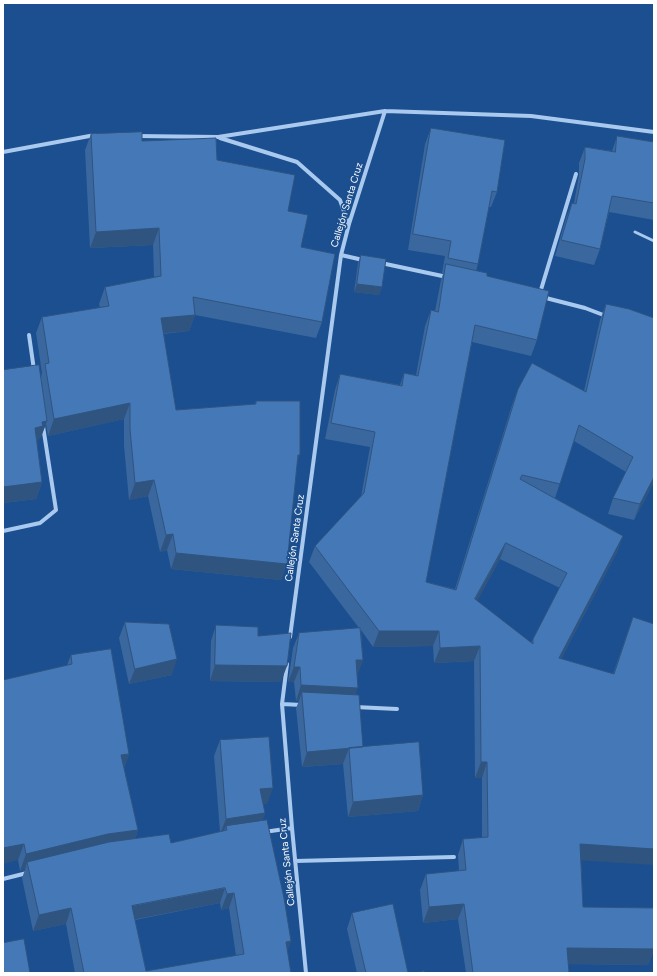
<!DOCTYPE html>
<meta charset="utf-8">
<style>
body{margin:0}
#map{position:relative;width:657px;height:976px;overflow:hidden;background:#1b4f8f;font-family:Figtree,sans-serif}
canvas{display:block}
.frame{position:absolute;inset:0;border:4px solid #fff;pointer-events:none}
</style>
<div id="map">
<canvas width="657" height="976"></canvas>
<div class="frame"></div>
</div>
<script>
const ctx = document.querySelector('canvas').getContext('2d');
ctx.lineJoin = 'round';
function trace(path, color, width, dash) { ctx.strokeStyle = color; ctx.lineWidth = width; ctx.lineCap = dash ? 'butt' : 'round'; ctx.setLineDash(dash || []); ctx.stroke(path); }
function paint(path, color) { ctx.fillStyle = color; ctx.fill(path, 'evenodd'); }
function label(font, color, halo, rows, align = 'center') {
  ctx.font = font + ' Figtree,sans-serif'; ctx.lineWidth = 3.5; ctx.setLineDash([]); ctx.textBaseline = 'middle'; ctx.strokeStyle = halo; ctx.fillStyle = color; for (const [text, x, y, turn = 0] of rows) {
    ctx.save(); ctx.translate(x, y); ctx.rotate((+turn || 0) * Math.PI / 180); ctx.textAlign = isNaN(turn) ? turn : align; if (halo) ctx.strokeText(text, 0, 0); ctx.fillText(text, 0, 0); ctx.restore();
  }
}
trace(new Path2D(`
 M635,232L654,241`), '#a9c9ee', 3);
trace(new Path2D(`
 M137,136L218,137L385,111L531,116L654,132
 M220,138L297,162L340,200L348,223
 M3,152L95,135
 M341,255L363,260
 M381,263L447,277
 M540,293L576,174
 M542,297L585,308L606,316
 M29,335L34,370
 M3,531L40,523L56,510L43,426
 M290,637L341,255L349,224L385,111
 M287,664L282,704L292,828L306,973
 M282,704L302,705
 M355,707L397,709
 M264,832L292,828
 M295,861L454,857
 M3,879L27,873`), '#a9c9ee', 4);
paint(new Path2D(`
 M431,128L497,192L491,207H489L478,264L476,271L487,276L537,340L531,356L472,342L426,582L455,589L512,405L518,389L584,391L600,320L606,304L654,482L634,520L608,514L613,498L626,472L574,441L555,498L623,536L617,552L561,659L613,674L633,617L581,860L583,907L654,908V950L648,965L568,964L569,973H466L458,919L423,923L420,890L426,874L459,871L458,855L463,839L482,838V778H475L474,661L434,663L433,646L373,647L361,630L363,660L357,675L356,695L363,747L423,795L418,811L348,817L343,764L302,767L296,708L299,701H296L294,682H288L293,648L299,633L359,628L309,562L315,546L361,497L370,447L325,439L335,390L340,374L400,385L404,373L416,375L425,326L431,310L435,311L441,280L443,274L442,273L445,256L408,250L425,144ZM500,559L560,588L533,639L531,643L477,601Z
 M91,134L142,141L217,160L288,211L301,247L322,322L316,338L195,315L189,331L163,334L176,410L255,404L256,401L297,464L287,564L281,580L171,569L167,550L160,552L148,496L129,500L124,446V419L48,436L46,424L41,437L39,438L37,443L42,482L36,499L3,503V370L41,377L42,373L36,333L42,317L100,308L99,304L105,287L154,278L153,245L90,248L85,150Z
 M617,136L654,142V220L609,212L600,249L594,265L555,256L566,218L572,203H574L579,175V163L585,147L612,151Z
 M361,255L382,287L379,295L354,292L358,263Z
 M125,622L172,675L129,684L119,638Z
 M216,625L258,636L281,682L210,681L211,641Z
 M71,655L129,754L124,768L138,830L135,839L171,843L220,832L214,756L220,740L267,804H263L265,813L262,821L291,941L287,951L291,973H75L66,924L33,931L22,878L25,870L20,871L18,860L67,665ZM220,903L221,910L229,908L236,956L146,971L135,920Z
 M352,913L408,973H357L347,929Z`), '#3a679d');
paint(new Path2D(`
 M159,228L153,245L90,248L96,232Z
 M357,284L382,287L379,295L354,292Z
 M195,315L189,331L155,334L161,318Z
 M130,403L124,419L48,436L54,419Z
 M47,421L41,437L39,438L37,443L35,428L42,422Z
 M298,455H300L295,472Z
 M654,477V482L634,520L640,504Z
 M154,480L148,496L129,500L135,483Z
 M42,482L36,499L3,503V487Z
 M173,534L167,550L160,552L166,535Z
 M623,536L617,552L553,674L559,658Z
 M506,543L500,559L470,615L475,599Z
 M176,553L287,564L281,580L171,569Z
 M379,631H439L433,646L373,647Z
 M480,646L474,661L434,663L440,648Z
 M177,659L172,675L129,684L135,669Z
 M356,660H363L357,676Z
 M215,665L287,666L281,682L210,681Z
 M294,667H300L294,682H288Z
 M301,685L358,688L352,704L302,692L299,701H296Z
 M363,747L349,748L343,764L302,767L307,752Z
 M129,754L123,771L121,755Z
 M481,762H487L482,778H475Z
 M273,788L267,804L254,805L260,789Z
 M423,795L418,811L348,817L353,802Z
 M265,813L260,829L226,826L223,834H220L226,819Z
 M138,830L132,847L27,862L25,870L20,871L26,854L108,834Z
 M24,844L18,860L3,864V848Z
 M580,844L654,849V865L574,860Z
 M225,888L220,903L126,921L132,906Z
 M234,893L229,908L221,910L227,894Z
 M464,904L458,919L423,923L429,907Z
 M71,908L66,924L33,931L39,915Z
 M291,941L285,957L286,942Z
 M567,948L654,949L648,965L562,964Z`), '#305480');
const building = new Path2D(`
 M431,128L505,140L497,192L492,191L478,264L448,258L451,241L413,234Z
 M142,132V141L216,138L217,160L295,175L288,211L308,215L301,247L335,254L322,322L193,297L195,315L161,318L176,410L256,404V401H300V455H298L287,564L176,553L173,534L166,535L154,480L135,483L130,429V403L54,419L45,364L49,363L42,317L109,306L105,287L161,276L159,228L96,232L91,134Z
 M617,136L654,142V203L612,196L600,249L561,240L572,203L576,204L585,159V147L615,152Z
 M361,255L386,259L382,287L357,284Z
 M446,264L487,273V276L549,291L537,340L475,325L426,582L456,590L518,389L532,363L586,392L606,304L629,309L654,318V477L640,504L613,498L633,457L579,425L560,484L522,475L520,479L623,536L559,658L614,674L633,617L654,624V849L580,844L583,907L654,908V949L567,948L569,973H473L464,904L429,907L426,874L466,870L463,839L488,837L487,762H481L480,646L440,648L439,631H379L315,546L364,493L375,432L331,423L340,374L402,386L404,373L418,376L431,310L438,312ZM506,543L567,573L533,639V644L475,599Z
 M39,365L47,421L42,422L43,426L35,428L42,482L3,487V370Z
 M125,622L169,624L177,659L135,669Z
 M216,625L258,627V636L291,633L287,666L215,665Z
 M360,628L363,660H356L358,688L301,685L300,667H294L299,633Z
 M111,649L129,754L121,755L138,830L108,834L26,854L24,844L3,848V680L72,664L71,655Z
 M302,692L359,695L363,747L307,752Z
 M269,737L273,788L260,789L265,813L226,819L220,740Z
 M419,742L423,795L353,802L349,748Z
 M267,820L284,898L291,941L286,942L291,973H84L71,908L39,915L27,862L109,842L169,834L171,843L227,830L226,826ZM225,888L227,894L234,893L244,954L146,971L132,906Z
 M393,904L408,973H366L352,913Z
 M24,939L30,973H3V943Z
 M424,971L425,973H417Z`);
paint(building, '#4478b7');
trace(building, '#305480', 1);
label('10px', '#fff', '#1b4f8f', [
 ["Callejón Santa Cruz",347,205,-73],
 ["Callejón Santa Cruz",295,538,-82],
 ["Callejón Santa Cruz",287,862,-96]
]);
</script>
